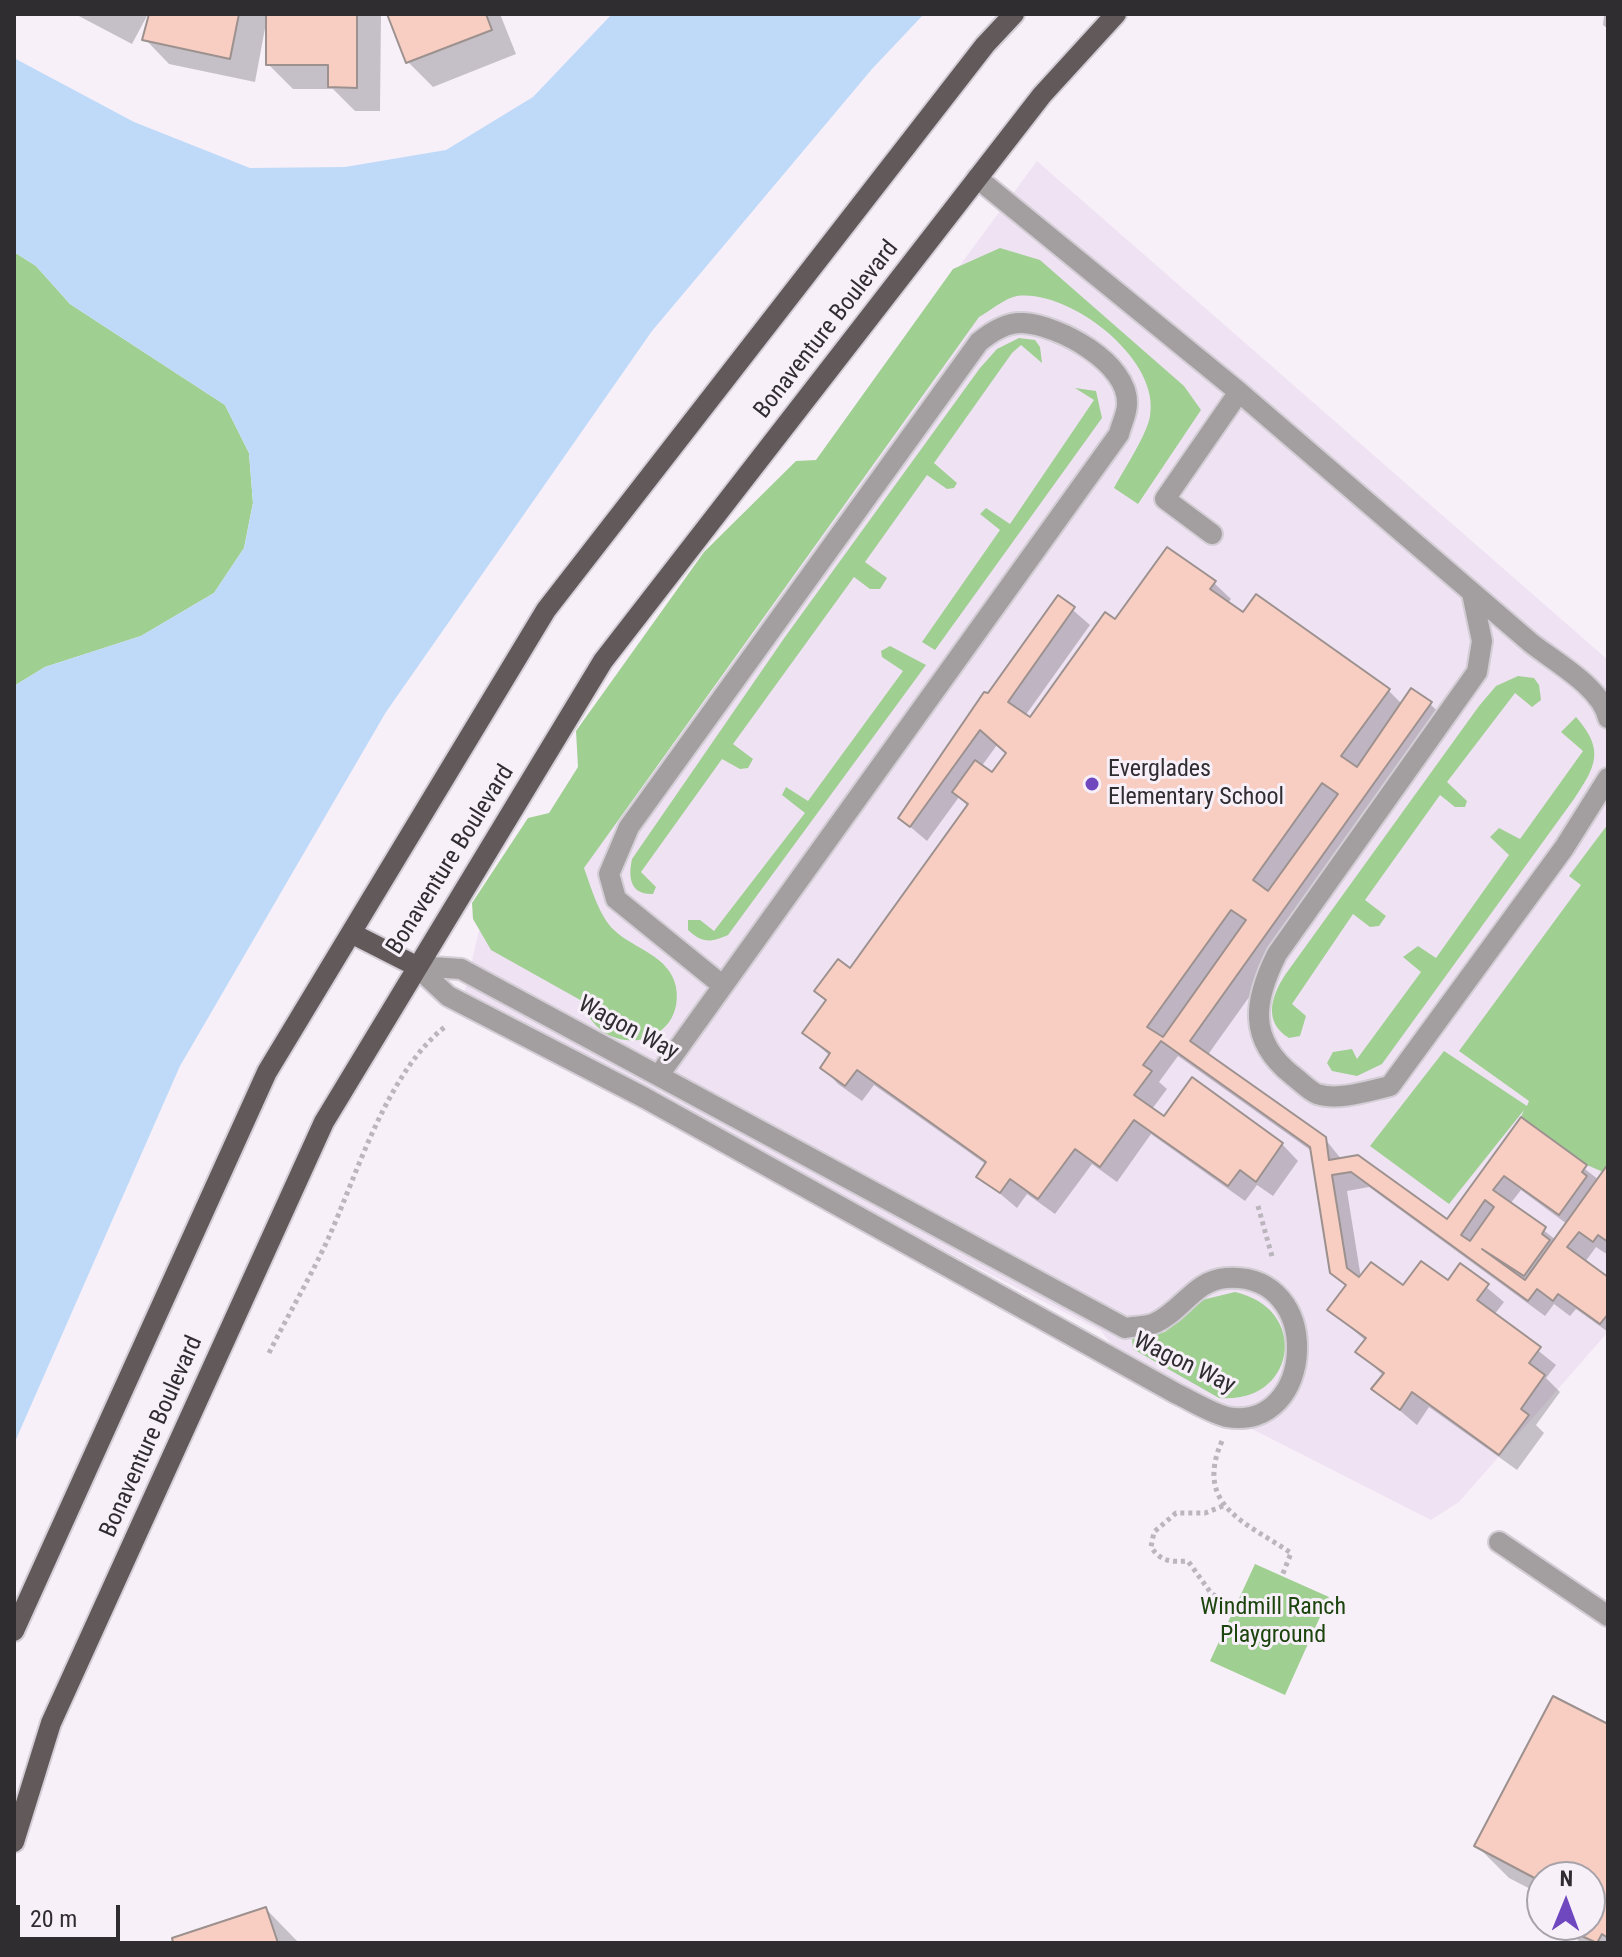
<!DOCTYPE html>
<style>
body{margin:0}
#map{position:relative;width:1622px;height:1957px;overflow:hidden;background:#f7f0f9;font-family:"Roboto Condensed",sans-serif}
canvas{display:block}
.frame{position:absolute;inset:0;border:16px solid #302d31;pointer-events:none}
.north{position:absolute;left:1526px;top:1861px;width:80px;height:80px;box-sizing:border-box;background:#f7f0f9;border:2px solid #a7a2a9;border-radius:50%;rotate:1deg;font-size:22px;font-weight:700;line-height:32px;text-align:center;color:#302d31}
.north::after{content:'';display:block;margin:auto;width:28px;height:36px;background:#6f47bf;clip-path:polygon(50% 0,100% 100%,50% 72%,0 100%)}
.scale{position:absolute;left:16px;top:1905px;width:104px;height:36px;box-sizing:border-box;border:4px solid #302d31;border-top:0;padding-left:10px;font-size:24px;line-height:28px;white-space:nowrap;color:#302d31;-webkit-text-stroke:6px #f7f0f9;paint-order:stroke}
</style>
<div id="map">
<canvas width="1622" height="1957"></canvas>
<div class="frame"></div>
<div class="north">N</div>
<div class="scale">20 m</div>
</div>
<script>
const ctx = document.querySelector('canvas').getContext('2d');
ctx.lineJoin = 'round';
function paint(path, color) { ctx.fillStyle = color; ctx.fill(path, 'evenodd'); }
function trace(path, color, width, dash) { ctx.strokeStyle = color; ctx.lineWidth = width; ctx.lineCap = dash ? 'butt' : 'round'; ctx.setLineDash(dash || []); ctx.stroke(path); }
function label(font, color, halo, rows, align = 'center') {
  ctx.font = font + ' "Roboto Condensed",sans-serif'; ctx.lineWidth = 6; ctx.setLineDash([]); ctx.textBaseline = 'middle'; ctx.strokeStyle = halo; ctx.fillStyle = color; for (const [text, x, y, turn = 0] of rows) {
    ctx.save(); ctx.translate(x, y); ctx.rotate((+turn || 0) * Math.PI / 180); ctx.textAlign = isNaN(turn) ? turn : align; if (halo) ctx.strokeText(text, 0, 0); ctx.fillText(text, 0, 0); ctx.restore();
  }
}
paint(new Path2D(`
 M1037,161L1608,660V1332L1459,1502L1431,1520L1128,1366L1101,1331L462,1003L484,909Z`), '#efe3f3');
paint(new Path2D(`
 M1000,248L1040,260L1184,386L1201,410L1138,504L1114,488C1124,469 1147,435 1150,416C1161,359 1069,289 1017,296C1005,298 990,311 979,317L584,868C591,887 599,916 614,930C634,949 670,956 676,987C686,1047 601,1063 582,1001L491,950L473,919L472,903L528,818L549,813L578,767L576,731L704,552L796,461L816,460L953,269Z
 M14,252L36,266L70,304L225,405L249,453L253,503L244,548L214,593L141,636L45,667L14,686Z
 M1019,338L1035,340L1040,347L1042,363L1021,345L1012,353L934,463L957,483L954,488L947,489L927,475L865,562L887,578L880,589H870L854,577L733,744L753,759L748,768L740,769L722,759L641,872L656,887L653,894C630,895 628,877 632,859L785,637L980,368L997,349Z
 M1075,388L1096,391L1102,418L935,650L922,642L1000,530L980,514L986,508L1010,524L1094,400Z
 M890,646L926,665L728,935C710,943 702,943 688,930V920H700L714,931L805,813L782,795L786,787L808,801L903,671L882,657L881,651Z
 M1518,676L1534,678L1539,685L1541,700L1532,707L1515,693L1447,782L1467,801L1465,807H1455L1440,795L1365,900L1386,916L1379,926L1370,927L1353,914L1292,1004L1306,1016L1300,1036L1289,1038C1263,1022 1271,997 1285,975L1479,706L1496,686Z
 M1576,717C1605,750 1596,766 1574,799L1382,1064L1357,1076L1332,1071L1327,1063L1333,1052L1352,1049L1357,1059L1421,972L1403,957L1418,946L1436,958L1509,855L1490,837L1499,828L1520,839L1583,751L1561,732Z
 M1608,824V1164L1603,1172L1587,1165L1521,1117L1524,1110L1449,1204L1370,1146L1444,1051L1527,1106L1529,1101L1459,1051L1581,885L1569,876Z
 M1235,1292C1311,1309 1296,1405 1219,1398L1133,1349L1132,1339L1165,1332L1202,1300Z
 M1255,1564L1329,1597L1285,1695L1210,1661Z`), '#a0cf92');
paint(new Path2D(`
 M612,14H924L872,69L652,331L386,712L180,1066L14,1444V686L45,667L141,636L214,593L244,548L253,503L249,453L225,405L70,304L36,266L14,252V58L134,122L250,168L345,167L446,150L533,97Z`), '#bfdaf8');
paint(new Path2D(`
 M75,14H148L132,44Z
 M151,14H381L380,111H355L333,89H293L268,64L266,23L255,82L169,64L145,39Z
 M389,14H500L516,54L433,87L408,62Z
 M1600,14H1608V29L1603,25L1604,16Z
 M1214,583L1231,599L1228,603L1244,615L1389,691L1402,704H1430L1447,720L1207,1056L1325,1139L1342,1160L1447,1222L1522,1120L1599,1180L1608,1167V1255L1596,1247L1585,1262L1608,1279V1332L1576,1309L1570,1316L1554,1304L1545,1316L1369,1187L1347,1191L1361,1278L1404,1288L1448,1283L1461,1266L1504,1302L1494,1315L1556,1365L1546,1378L1560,1392L1536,1425L1544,1433L1517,1470L1429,1407L1417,1425L1374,1389L1384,1376L1358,1352L1366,1341L1330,1310L1347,1287L1332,1272L1313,1152L1178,1056L1159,1082L1167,1089L1152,1109L1164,1118L1192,1080L1282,1144L1298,1161L1273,1196L1257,1185L1245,1201L1151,1134L1117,1182L1092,1164L1055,1214L1027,1194L1017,1208L979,1176L987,1165L874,1085L862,1101L838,1084L822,1067L830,1056L805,1033L827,1002L816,991L850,970L969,807L959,797L927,841L900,818L1059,598L1090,625L1025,716L1030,720L1116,621ZM997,745L1008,754L992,775L981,767ZM1521,1190L1567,1224L1556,1240L1510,1204Z
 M1608,1727V1943H1581L1566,1928L1590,1925V1877H1542V1895L1509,1878L1477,1846Z
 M266,1909L299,1943H175Z`), '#0003');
const building = new Path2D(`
 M149,14H239L230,59L142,40Z
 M266,14H357V88L328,87V65H266Z
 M387,14H486L492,30L406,63Z
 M1167,547L1216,581L1210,589L1243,612L1256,594L1390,689L1341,756L1357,767L1411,688L1432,702L1190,1041L1326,1137L1329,1160L1358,1155L1447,1219L1521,1117L1587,1165L1582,1172L1587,1176L1559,1215L1504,1176L1493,1190L1546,1227L1542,1234L1550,1240L1524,1276L1482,1249L1525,1280L1608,1164V1242L1598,1235L1593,1242L1579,1232L1567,1247L1608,1277V1314L1600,1324L1558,1294L1553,1301L1537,1289L1528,1301L1351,1172L1332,1175L1347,1268L1359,1277L1371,1262L1403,1285L1421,1261L1448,1280L1460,1263L1489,1284L1477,1300L1541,1347L1529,1363L1545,1375L1521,1409L1529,1415L1499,1455L1412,1392L1400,1410L1371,1389L1384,1373L1355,1352L1366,1338L1327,1310L1346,1285L1330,1273L1310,1147L1161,1041L1143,1065L1152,1071L1134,1095L1164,1116L1192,1077L1283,1143L1256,1182L1240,1170L1228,1186L1134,1120L1100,1167L1075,1149L1038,1199L1010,1179L1000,1193L976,1177L986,1162L857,1070L845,1086L820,1068L830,1053L802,1033L826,1000L814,991L838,959L850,968L968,804L952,792L975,760L992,772L1006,753L980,730L910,827L898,818L984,692L988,693L1058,595L1075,607L1008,702L1030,717L1105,612L1115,619ZM1322,783L1338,794L1268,891L1253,880ZM1231,910L1246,920L1163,1037L1147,1027ZM1485,1200L1494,1207L1470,1241L1461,1235Z
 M1553,1696L1608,1724V1938L1602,1934L1597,1943L1564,1928L1566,1925H1590V1877H1542V1882L1474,1846Z
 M266,1907L278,1943H173L172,1938Z`);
paint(building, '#f8cdc2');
trace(building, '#9c918e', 2);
const minor = new Path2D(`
 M977,178L1239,392L1531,643C1555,662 1601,687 1608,718
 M1212,534L1165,499L1239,392
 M1472,593L1482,641L1477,672L1277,954C1254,1000 1247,1039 1292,1075C1299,1080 1309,1091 1317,1094C1339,1101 1368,1091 1390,1086L1564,848L1608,778
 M416,966L461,969L1125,1328C1135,1326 1147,1327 1155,1323C1182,1311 1195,1280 1226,1278C1326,1271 1315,1433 1227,1417C1211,1413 1192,1401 1177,1394L645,1098L448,996Z
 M659,1075L1119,434C1121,425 1127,414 1127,404C1129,363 1059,325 1023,323C1007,322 991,332 979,342L629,827L609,874L616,899L722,985
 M1499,1542L1608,1616`);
const major = new Path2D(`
 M351,933L416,966
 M14,1631L267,1072L546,610L985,45L1014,14
 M14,1842L51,1723L324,1122L603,661L1042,95L1116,14`);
trace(minor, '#d3cdd5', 24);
trace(major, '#d3cdd5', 24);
trace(new Path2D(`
 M1258,1206L1273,1260
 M269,1353C288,1315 310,1278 328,1239C358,1172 387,1072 446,1026
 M1222,1441C1193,1507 1248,1523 1291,1553L1282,1576
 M1223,1506L1205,1513H1176L1154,1532L1151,1547C1161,1562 1171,1562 1188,1561L1211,1593L1234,1609`), '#bbb5bd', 5, [4, 4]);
trace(minor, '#a39e9f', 20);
trace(major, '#62595b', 20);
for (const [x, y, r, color] of [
 [1092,784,8,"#6f47bf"]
]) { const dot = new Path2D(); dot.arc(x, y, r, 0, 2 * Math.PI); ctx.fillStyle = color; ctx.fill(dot); trace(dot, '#f7f0f9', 3); }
label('24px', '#302d31', '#f7f0f9', [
 ["Bonaventure Boulevard",827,330,-52],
 ["Bonaventure Boulevard",451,860,-58],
 ["Wagon Way",628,1029,28],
 ["Wagon Way",1184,1364,26],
 ["Bonaventure Boulevard",152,1437,-66]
]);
label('24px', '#302d31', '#f7f0f9', [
 ["Everglades",1108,770],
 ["Elementary School",1108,798]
], 'left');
label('24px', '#1c440d', '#f7f0f9', [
 ["Windmill Ranch",1273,1608],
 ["Playground",1273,1636]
]);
</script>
